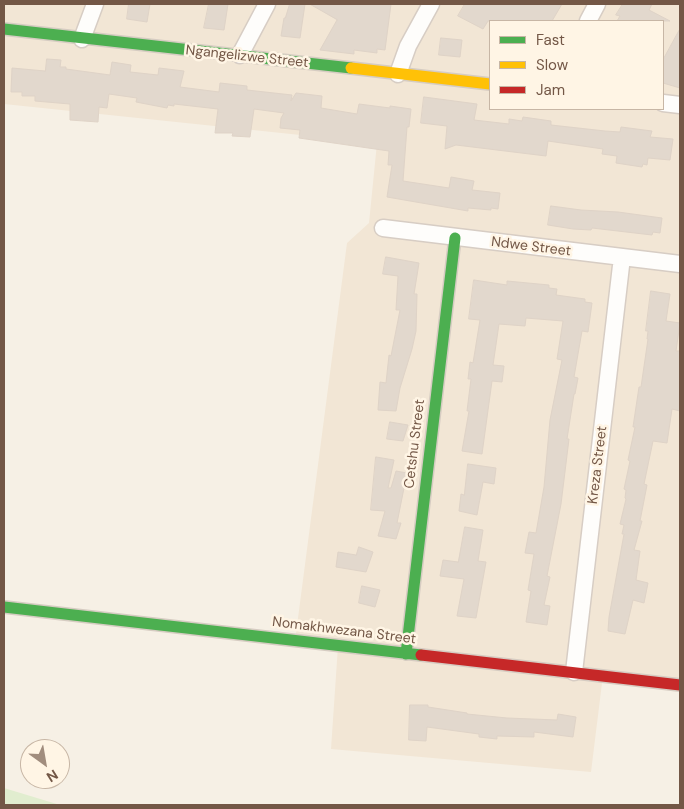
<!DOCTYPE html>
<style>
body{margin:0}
#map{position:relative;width:684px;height:809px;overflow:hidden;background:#f6f0e5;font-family:"DM Sans",sans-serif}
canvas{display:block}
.frame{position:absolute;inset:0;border:5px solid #735746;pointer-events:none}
.legend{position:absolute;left:489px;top:20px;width:175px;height:90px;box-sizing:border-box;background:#fff5e5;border:1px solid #c7b6a5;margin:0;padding:6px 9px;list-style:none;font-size:15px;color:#735746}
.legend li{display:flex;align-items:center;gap:10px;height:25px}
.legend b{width:25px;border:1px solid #c7b6a5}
.north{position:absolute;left:20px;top:739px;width:50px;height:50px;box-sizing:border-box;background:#fff5e5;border:1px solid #c7b6a5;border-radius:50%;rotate:148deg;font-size:14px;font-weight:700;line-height:20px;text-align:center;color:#735746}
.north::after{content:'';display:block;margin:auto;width:18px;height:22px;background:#a18d7e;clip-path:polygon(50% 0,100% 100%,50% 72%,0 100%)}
</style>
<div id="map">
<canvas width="684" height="809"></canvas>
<div class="frame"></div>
<ul class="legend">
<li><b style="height:6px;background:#4caf50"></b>Fast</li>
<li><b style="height:6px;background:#ffc107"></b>Slow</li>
<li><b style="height:6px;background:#c62828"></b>Jam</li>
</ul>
<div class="north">N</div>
</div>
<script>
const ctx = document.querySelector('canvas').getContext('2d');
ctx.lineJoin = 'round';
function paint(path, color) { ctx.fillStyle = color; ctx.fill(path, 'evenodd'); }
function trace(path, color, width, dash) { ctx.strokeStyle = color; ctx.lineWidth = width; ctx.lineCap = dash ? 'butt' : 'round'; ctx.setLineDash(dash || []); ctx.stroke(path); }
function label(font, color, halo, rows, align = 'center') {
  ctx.font = font + ' "DM Sans",sans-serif'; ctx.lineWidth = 5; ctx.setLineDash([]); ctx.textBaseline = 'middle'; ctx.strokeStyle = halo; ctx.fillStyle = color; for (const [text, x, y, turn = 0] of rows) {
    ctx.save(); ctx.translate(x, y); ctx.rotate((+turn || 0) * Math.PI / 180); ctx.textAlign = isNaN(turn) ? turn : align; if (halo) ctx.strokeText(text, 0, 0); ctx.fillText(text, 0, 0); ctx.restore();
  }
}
paint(new Path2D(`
 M4,4H680V685L603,675L591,772L331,749L338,646L295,641L347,243L369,223L377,143L4,104ZM490,21H663V109H490Z`), '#f2e6d5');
paint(new Path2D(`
 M4,788L60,805H4Z`), '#e1edcf');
const building = new Path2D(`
 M129,4H150L147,22L127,19Z
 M209,4H228L224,30L204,28Z
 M290,4H305L300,38L281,36L284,18H285Z
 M310,4H391L385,50L377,49V53L354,50V54L320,50L337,20Z
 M465,4H562L552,21H488L483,29L458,16Z
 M623,4H652L649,10L670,21H617L620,16L616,15Z
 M680,29V88L663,83V60Z
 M441,38L462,40L460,57L439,55Z
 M47,59L61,60L60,67H66V69L110,75L112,62L131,65L130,72L158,75L159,68L184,71L180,87L219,92L220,83L247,86V90L292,95L291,101L296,93L322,96L321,108L357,114L359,104L390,108V106L411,109L409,127H407L403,181L449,188L451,177L474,181L472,190L500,193L498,209L491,208V210L468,208V211L387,197L392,165H388L389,151L299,138L300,130L280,128L281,118L284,113L254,109L250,137L232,136L233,133H215L218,109L174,104V106L168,105L167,108L136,102L137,98L109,94L107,108L99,107L98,122L70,120V104L35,101V96H22V92H11L12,68L45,71Z
 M424,97L477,104L474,120L509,124V119L522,121L523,117L551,121V125L605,131L620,132L621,127L652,131L650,137L673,139L670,160L648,158L647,165L643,164L642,167L616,163L617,156L602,154L603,149L548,141L546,156L456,145L445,149L447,126L421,123Z
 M551,206L581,210L618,212L662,218L660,233L653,232L652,235L592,228L591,230L573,229L548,225Z
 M386,257L419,263L414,294H417L416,331L412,349L400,388L396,411L378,410L380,382L386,383L389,355L391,356L400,310H396L398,276L383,274Z
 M474,280L507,285V281L549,285V288L557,289L556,295L585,299V302L592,303L588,332L582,331L574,377L578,378L575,394H574L567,439H569L561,504L547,576L550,577L544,605L550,606L547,625L526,622L531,591L528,590L534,554L525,553L529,532L536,533L544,487L550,420L562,360L557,359L563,321L526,318L525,326L499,324L493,365L504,366L502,382L492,381L482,454L462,451L469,411H467L471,379H468L470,362L473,363L480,320L469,319Z
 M651,291L670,294L666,321L680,323L676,351H680V411L672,409L667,443L653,441L644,484L647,485L640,521H642L634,550L640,551L636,580L648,583L644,603L633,600L625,634L608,631L609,617L624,534H622L624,525L620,524L626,499L625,498L626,490L624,489L630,461L628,460L635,427H633L639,387H641L648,339H647L648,331H646Z
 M390,422L408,425L403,441L387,439Z
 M376,457L394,460L388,488H391L396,471L407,473L397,523H401L396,539L378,536L385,511L371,510Z
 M468,464L496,468L494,484L483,482L477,515L459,511L461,494L464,495Z
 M465,527L483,530L478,561L486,562L476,618L457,616L464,579L440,576L443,560L458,562Z
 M359,547L373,552L366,572L336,567L338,552L356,555Z
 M362,586L380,590L375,607L359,603Z
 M410,705H428V707L467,713V714L507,718L557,720L558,714L576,717L573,737L534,732V737L497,736V739L479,737V734L427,727L426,741L409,740Z`);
paint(building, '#e2d8cd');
trace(building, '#dfd3c7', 1);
const street = new Path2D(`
 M588,21L597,4
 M82,39L95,4
 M240,55L267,4
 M398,74L408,46L431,4
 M663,103L680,105
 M383,228L680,264
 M574,672L622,257`);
const fast = new Path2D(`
 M4,29L351,68
 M4,607L421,655
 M406,654L455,238`);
const slow = new Path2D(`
 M351,68L490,84`);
const jam = new Path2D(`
 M421,655L680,685`);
trace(street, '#d7cdc4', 19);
trace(fast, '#d6ccc2', 14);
trace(slow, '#d6ccc2', 14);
trace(jam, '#d6ccc2', 14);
trace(street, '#fefdfb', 16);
trace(fast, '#4caf50', 11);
trace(slow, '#ffc107', 11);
trace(jam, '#c62828', 11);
label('14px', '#735746', '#fff5e5', [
 ["Ngangelizwe Street",247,57,6],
 ["Ndwe Street",531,247,7],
 ["Cetshu Street",415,444,-83],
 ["Kreza Street",598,465,-83],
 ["Nomakhwezana Street",344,631,7]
]);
</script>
